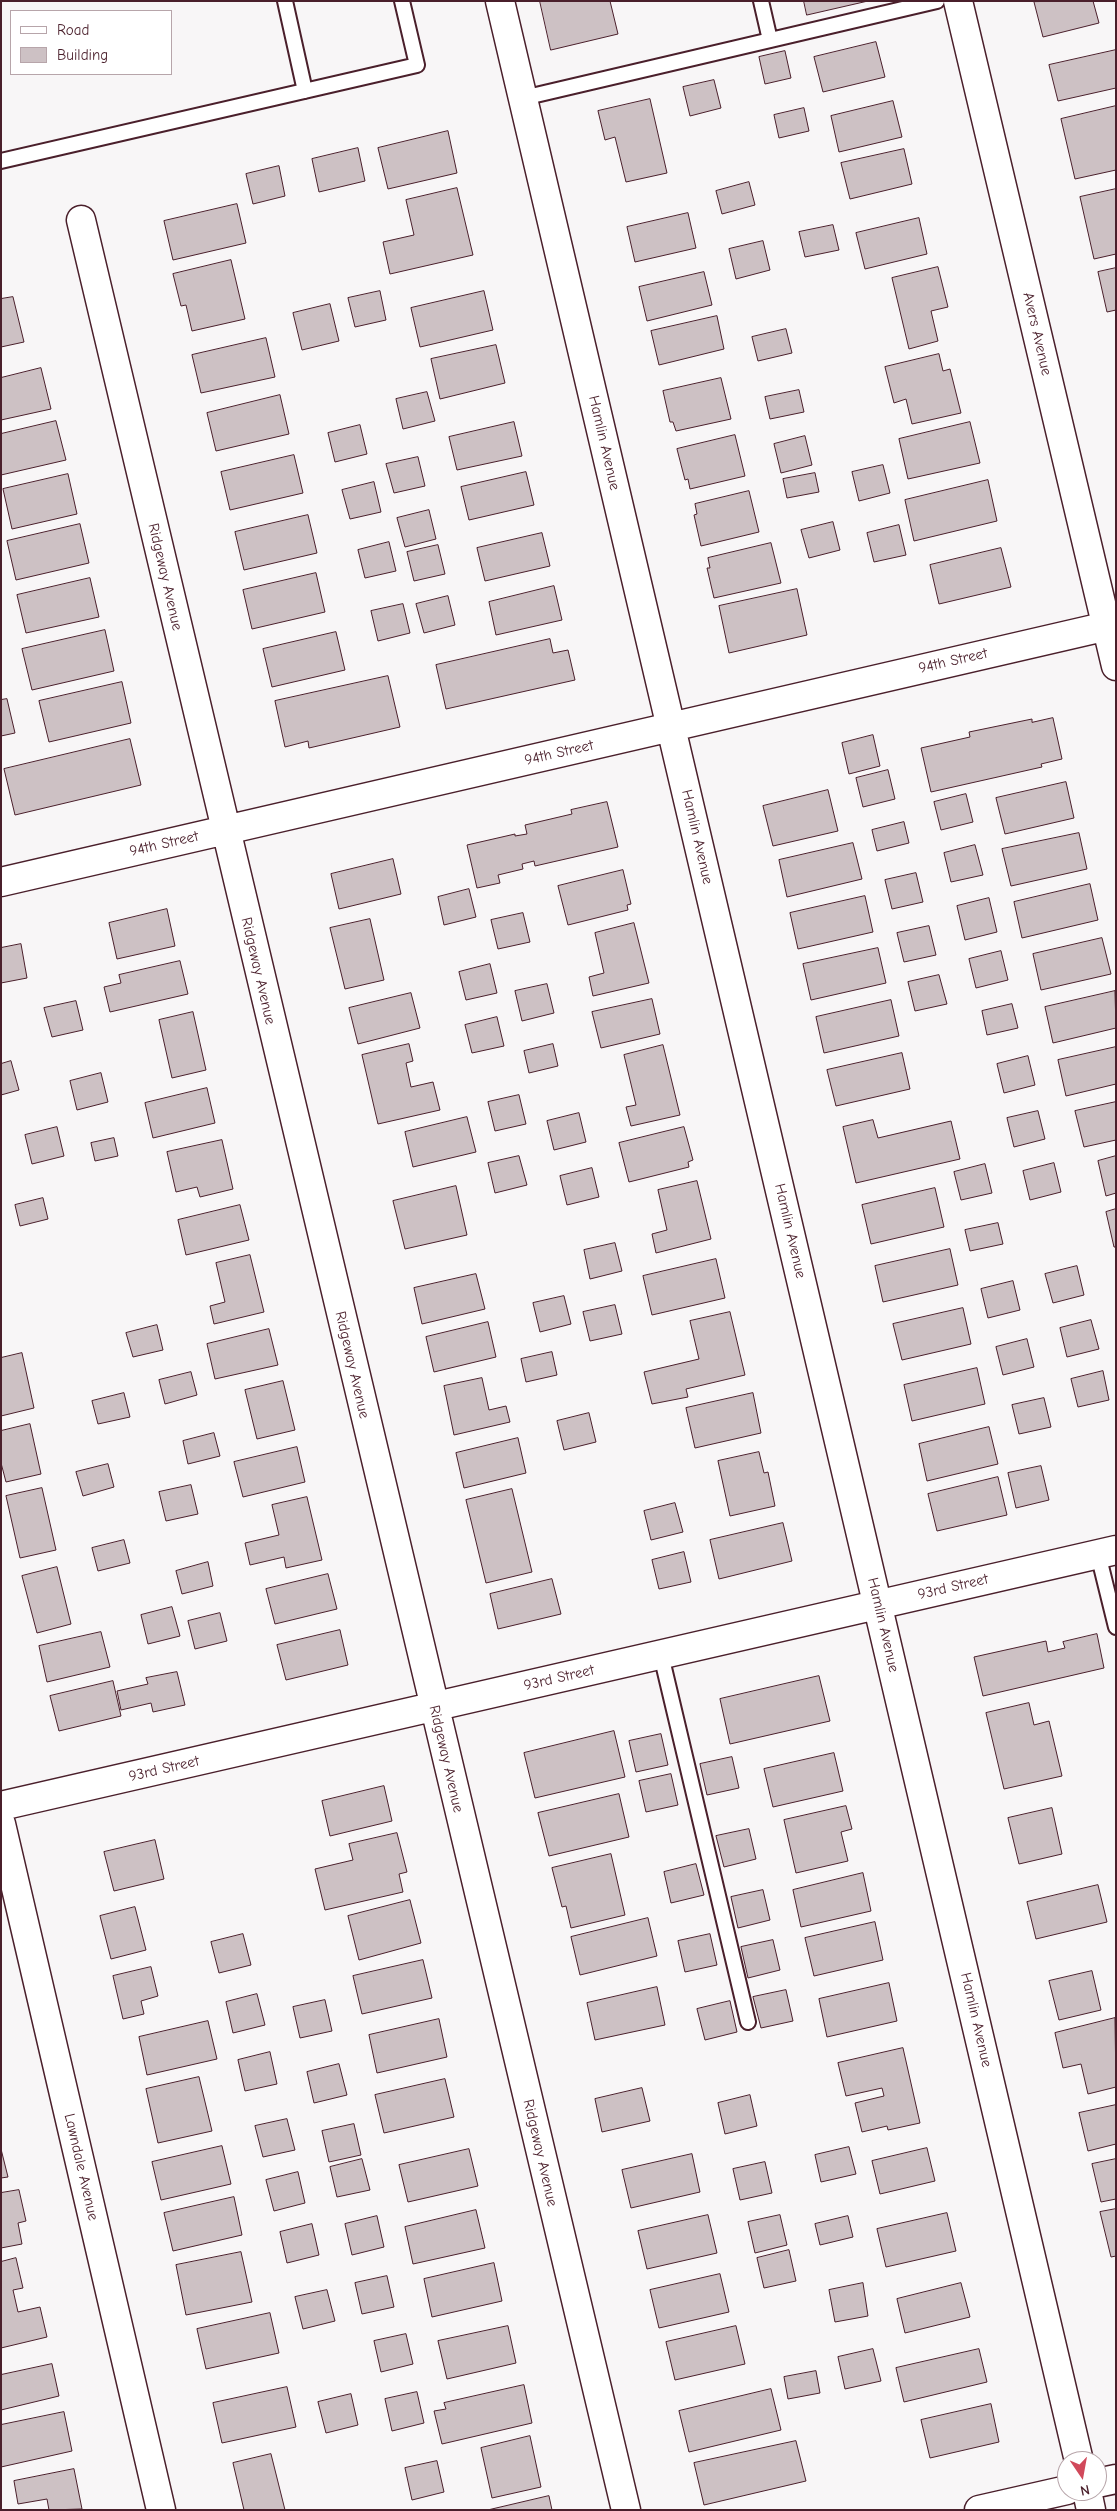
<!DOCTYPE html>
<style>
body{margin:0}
#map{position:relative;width:1117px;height:2511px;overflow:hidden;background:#f8f6f7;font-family:"Comic Neue",sans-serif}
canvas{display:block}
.frame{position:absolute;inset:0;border:2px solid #4a1f2b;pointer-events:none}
.legend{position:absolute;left:10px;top:10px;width:162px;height:65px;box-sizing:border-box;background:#fff;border:1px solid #b7a5aa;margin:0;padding:6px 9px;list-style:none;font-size:15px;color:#4a1f2b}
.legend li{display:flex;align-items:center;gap:10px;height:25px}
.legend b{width:25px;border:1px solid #b7a5aa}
.north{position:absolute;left:1057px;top:2451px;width:50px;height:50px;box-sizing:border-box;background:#fff;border:1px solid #b7a5aa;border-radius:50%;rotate:168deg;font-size:14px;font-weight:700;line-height:20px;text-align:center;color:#4a1f2b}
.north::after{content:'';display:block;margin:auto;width:18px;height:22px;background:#d1495b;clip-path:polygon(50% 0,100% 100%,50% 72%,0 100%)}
</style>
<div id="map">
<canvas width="1117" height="2511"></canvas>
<div class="frame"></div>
<ul class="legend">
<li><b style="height:6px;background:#fff"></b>Road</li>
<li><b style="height:14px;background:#cdc1c4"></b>Building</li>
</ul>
<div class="north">N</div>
</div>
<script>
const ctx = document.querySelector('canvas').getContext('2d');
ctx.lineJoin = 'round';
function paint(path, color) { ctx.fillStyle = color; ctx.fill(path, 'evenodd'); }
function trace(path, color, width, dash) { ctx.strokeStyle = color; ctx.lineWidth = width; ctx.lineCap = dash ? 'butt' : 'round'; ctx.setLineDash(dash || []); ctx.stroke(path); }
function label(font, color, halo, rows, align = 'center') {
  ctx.font = font + ' "Comic Neue",sans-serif'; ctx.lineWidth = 4; ctx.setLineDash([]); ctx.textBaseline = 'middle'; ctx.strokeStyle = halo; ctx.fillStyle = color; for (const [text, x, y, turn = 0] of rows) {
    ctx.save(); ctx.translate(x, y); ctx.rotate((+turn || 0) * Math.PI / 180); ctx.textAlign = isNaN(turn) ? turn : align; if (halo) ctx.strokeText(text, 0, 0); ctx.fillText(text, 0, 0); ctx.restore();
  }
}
const building = new Path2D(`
 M540,1H610L618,34L551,50Z
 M804,1H868L807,15Z
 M1093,1L1099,23L1043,37L1034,2Z
 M876,42L885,77L823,92L814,57Z
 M1116,50V88L1058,101L1049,65Z
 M785,51L791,78L765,84L759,57Z
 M714,80L721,108L690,116L683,87Z
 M650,99L667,173L626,182L615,137L605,140L598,111Z
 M893,101L902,137L839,152L831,116Z
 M1116,106V170L1075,179L1061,119Z
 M804,108L809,131L779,138L774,115Z
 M448,131L457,173L388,189L378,148Z
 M358,148L365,181L319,192L312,159Z
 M904,149L912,184L850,199L841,163Z
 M279,166L285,196L253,204L246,174Z
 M749,182L755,205L722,214L716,191Z
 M457,188L473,255L390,274L383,242L414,235L406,200Z
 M1116,189V254L1094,259L1080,197Z
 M237,204L246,243L173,260L164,221Z
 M688,213L696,248L635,262L627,227Z
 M919,218L927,254L865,269L856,233Z
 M833,225L839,250L805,257L799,232Z
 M763,241L770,270L736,279L729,249Z
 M231,260L245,319L192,331L186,305L181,306L173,274Z
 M938,267L948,307L931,311L938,341L909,349L892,278Z
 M1116,268V310L1107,312L1098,272Z
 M704,272L712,305L647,321L639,287Z
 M380,291L386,320L355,327L348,298Z
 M484,291L493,330L420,347L411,308Z
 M13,297L24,342L1,347V299Z
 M330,304L339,341L302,350L293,313Z
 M717,316L724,349L659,365L651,331Z
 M786,329L792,353L758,361L752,337Z
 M266,338L275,377L201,393L192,355Z
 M496,345L505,383L440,399L431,359Z
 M939,354L943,371L950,369L961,413L912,424L906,399L894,403L885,367Z
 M41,368L51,409L1,420V378Z
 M721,378L731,419L676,431L673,422H670L663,391Z
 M799,390L804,412L770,419L765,397Z
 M427,392L435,421L403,429L396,399Z
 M280,395L289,434L216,451L207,413Z
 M56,421L66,460L1,475V434Z
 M514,422L522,456L457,470L449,437Z
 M970,422L980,463L908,479L899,439Z
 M360,425L367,454L335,462L328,433Z
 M735,435L745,476L690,489L688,479L685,480L677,449Z
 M805,436L812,465L781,473L774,444Z
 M294,455L303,493L230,510L221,472Z
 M418,457L425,486L394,493L386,464Z
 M883,465L890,493L859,501L852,472Z
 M526,472L534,505L469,520L461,487Z
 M815,473L819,492L787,498L783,479Z
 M68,474L77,514L12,529L3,489Z
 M988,480L997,521L914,541L905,500Z
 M374,482L381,512L350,519L342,490Z
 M749,491L759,532L701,546L694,515L697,514L695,504Z
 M429,510L436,539L405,547L397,518Z
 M308,515L317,553L244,570L235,532Z
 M833,522L840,550L809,558L801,530Z
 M80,524L89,563L16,580L7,541Z
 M899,525L906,555L874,562L867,533Z
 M542,533L550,566L485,581L477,548Z
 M389,542L396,571L365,578L358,550Z
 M771,543L781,583L714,598L707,568H710L708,558Z
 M438,545L445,574L414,581L407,552Z
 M1001,548L1011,587L939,604L930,565Z
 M316,573L325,612L252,629L243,590Z
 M90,578L99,617L26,633L17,595Z
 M554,586L562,620L496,635L489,602Z
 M797,589L807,635L729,653L719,606Z
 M448,596L455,625L424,633L416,604Z
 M403,604L410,633L378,641L371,611Z
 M105,630L114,671L32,690L22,649Z
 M336,632L345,670L272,687L263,649Z
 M550,639L553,653L568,650L575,680L446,709L436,665Z
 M388,676L400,727L309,748L308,741L285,747L275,701Z
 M122,682L131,723L49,742L39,701Z
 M7,699L15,733L1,736V700Z
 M1053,718L1062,759L1041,764L1042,767L931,792L921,748L970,737L969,732L1032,719V722Z
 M873,735L880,766L849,774L842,743Z
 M130,739L141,785L15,815L4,769Z
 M888,770L895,799L863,807L856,778Z
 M1066,782L1074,818L1005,834L996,798Z
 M828,790L838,831L773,846L763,806Z
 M966,794L973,822L941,830L934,802Z
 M607,802L618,847L535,866L534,861L522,864L523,869L498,875L500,883L477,888L467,845L515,834V836L527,834L525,825L572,814L571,810Z
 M904,822L909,843L877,851L872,830Z
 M1079,833L1087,869L1011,886L1002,849Z
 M853,843L862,879L787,897L779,860Z
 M975,845L983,875L951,882L944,853Z
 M393,859L401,894L339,909L331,874Z
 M623,870L631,904L627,905L628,910L568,925L558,886Z
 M916,873L923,902L892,909L885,880Z
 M1090,884L1098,920L1022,938L1014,902Z
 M469,889L476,917L444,925L438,897Z
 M865,896L873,932L798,949L790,913Z
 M989,898L997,932L965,940L957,906Z
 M167,909L175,946L117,959L109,923Z
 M523,913L530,942L498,949L491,920Z
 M370,919L384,980L345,989L330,928Z
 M634,923L649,983L593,996L589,977L604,973L595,933Z
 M929,926L936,955L904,962L897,933Z
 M1102,938L1111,974L1041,990L1033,954Z
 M21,944L27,978L1,983V948Z
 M878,948L886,983L811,1000L803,964Z
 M1001,951L1008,980L976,988L969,959Z
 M180,961L188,994L110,1012L104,987L121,983L119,975Z
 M490,964L497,993L466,1000L459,972Z
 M939,975L947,1004L915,1011L908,982Z
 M547,984L554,1013L522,1021L515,991Z
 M1115,991L1116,1028L1053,1043L1045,1007Z
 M411,993L420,1028L358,1044L349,1008Z
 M652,999L660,1034L601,1048L592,1012Z
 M891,1000L899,1036L824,1053L816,1017Z
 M76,1001L83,1030L52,1037L44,1008Z
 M1012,1004L1018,1028L987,1035L982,1011Z
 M193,1012L206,1070L172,1078L159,1020Z
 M497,1017L504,1046L472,1053L465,1025Z
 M409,1044L413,1061L406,1063L411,1087L433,1082L440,1110L378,1124L362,1055Z
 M553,1044L558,1066L529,1073L524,1051Z
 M663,1045L680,1115L631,1126L626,1107L636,1105L624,1055Z
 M1116,1047V1084L1066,1096L1058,1060Z
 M902,1053L910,1089L836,1106L827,1070Z
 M1028,1056L1035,1085L1004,1093L997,1064Z
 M11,1061L19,1090L1,1095V1064Z
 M101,1073L108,1102L77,1110L70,1081Z
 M207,1088L215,1123L153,1138L145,1103Z
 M519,1095L526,1124L495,1131L488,1102Z
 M1116,1102V1140L1084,1147L1075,1111Z
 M1038,1111L1045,1139L1014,1147L1007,1118Z
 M579,1113L586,1142L554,1150L547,1121Z
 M467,1117L476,1152L413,1167L405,1132Z
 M873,1120L878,1138L951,1121L960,1159L856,1183L843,1127Z
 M57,1127L64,1156L32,1164L25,1135Z
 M684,1127L693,1160L688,1162L689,1167L629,1182L619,1143Z
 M114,1138L118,1156L95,1161L91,1143Z
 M222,1140L233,1189L200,1197L197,1187L176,1192L167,1152Z
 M519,1156L527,1185L495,1193L488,1163Z
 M1116,1156V1193L1106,1196L1098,1161Z
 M1054,1163L1061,1192L1030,1200L1023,1171Z
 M985,1164L992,1193L961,1200L954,1172Z
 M592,1168L599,1197L567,1205L560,1176Z
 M697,1181L711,1239L656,1253L652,1234L667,1230L658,1190Z
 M456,1186L467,1235L405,1249L393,1201Z
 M935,1188L944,1227L871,1244L862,1205Z
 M43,1198L48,1219L20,1226L15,1205Z
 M240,1205L249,1240L186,1255L178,1220Z
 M1116,1209V1247H1114L1106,1212Z
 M998,1223L1003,1244L970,1251L965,1230Z
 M615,1243L622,1271L590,1279L584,1250Z
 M950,1249L958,1285L883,1302L875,1266Z
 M250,1255L264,1312L214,1324L210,1306L225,1302L216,1263Z
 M716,1259L725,1298L652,1315L643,1276Z
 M1077,1266L1084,1295L1053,1303L1045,1274Z
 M476,1274L485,1309L422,1324L414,1288Z
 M1013,1281L1020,1310L988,1318L981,1289Z
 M564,1296L571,1324L540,1332L533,1303Z
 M615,1305L622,1334L590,1341L583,1312Z
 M963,1308L971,1344L902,1360L893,1324Z
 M730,1312L745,1375L686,1389L688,1397L652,1404L644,1372L699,1359L690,1321Z
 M1091,1320L1099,1349L1067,1357L1060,1328Z
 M488,1322L496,1357L434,1372L426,1337Z
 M157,1325L163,1350L133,1357L126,1333Z
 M269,1329L278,1365L215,1379L207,1344Z
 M1027,1339L1034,1367L1003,1375L996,1347Z
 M552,1352L557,1375L526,1382L521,1359Z
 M22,1353L34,1408L1,1416V1358Z
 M977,1368L985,1404L912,1421L904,1385Z
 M1103,1371L1109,1400L1078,1407L1071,1379Z
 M191,1372L197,1395L165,1404L159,1380Z
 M482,1378L489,1410L506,1406L510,1422L454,1435L444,1386Z
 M283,1381L295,1430L257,1439L245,1390Z
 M124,1393L130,1417L98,1424L92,1401Z
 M753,1393L761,1433L695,1448L686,1408Z
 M1044,1398L1051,1427L1019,1434L1012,1405Z
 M589,1413L596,1442L564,1450L557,1421Z
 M30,1424L41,1474L6,1482L1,1463V1431Z
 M989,1427L998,1464L927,1481L919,1444Z
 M214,1433L220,1456L188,1464L183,1441Z
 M518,1438L526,1473L464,1488L456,1453Z
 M297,1447L305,1482L243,1497L234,1462Z
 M759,1452L764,1473L768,1472L775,1506L730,1516L718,1461Z
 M108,1464L114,1487L83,1496L76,1472Z
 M1041,1466L1049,1500L1016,1508L1008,1473Z
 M998,1477L1007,1515L937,1531L928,1494Z
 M191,1485L198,1514L166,1521L159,1492Z
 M42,1488L56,1550L20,1558L6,1496Z
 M512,1489L532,1572L486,1583L466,1500Z
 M307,1497L322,1560L286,1568L284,1557L250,1565L245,1543L279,1535L272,1505Z
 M675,1503L683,1532L651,1540L644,1511Z
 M783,1523L792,1561L719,1579L710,1540Z
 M124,1540L130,1563L98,1571L92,1548Z
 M684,1552L691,1582L659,1589L652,1560Z
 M208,1562L213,1586L182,1594L176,1571Z
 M57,1567L71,1624L37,1633L22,1576Z
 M328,1574L337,1609L275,1624L266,1589Z
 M552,1579L561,1614L498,1629L490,1594Z
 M172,1607L180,1636L148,1644L141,1615Z
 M220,1613L227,1641L195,1649L188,1621Z
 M340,1630L348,1665L286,1680L277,1645Z
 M101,1632L110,1667L47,1682L39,1646Z
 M1097,1634L1104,1668L983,1696L974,1657L1046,1641L1048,1652L1065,1648L1063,1642Z
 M177,1672L185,1705L153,1712L151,1703L121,1710L117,1691L148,1684L146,1678Z
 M819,1676L830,1721L730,1744L720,1699Z
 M113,1681L121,1716L59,1731L50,1696Z
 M1029,1703L1034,1725L1049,1721L1062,1776L1004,1789L986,1713Z
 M614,1731L625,1777L535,1798L524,1753Z
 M661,1734L668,1765L636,1772L629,1741Z
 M834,1753L843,1791L773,1807L764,1769Z
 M732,1757L739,1788L707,1795L700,1764Z
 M671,1774L678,1805L646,1812L639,1781Z
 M384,1786L392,1821L330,1836L322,1801Z
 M619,1794L629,1837L549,1856L538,1813Z
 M846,1806L852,1829L841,1832L848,1861L796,1873L784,1820Z
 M1052,1808L1062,1854L1019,1864L1008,1818Z
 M749,1829L756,1859L724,1867L716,1836Z
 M397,1833L407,1872L399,1874L403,1892L325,1910L315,1869L353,1860L349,1844Z
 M155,1840L164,1879L114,1891L104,1852Z
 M611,1854L625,1915L571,1928L566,1906L562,1907L552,1868Z
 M696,1864L704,1895L671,1903L664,1872Z
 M863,1873L871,1911L801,1927L793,1890Z
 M1098,1885L1107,1922L1036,1939L1027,1902Z
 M763,1890L770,1920L738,1928L731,1897Z
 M410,1900L421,1943L359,1960L348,1916Z
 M135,1907L146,1950L111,1959L100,1916Z
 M648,1918L657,1956L580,1975L571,1937Z
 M875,1922L883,1960L814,1976L805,1938Z
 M243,1934L251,1965L219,1973L211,1942Z
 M710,1934L717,1965L685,1972L678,1941Z
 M773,1940L780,1970L748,1978L741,1947Z
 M423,1960L432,1998L362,2014L353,1976Z
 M151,1967L158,1996L141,2001L144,2014L123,2019L113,1976Z
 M1092,1971L1101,2010L1059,2020L1049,1981Z
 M889,1983L897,2021L827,2037L819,1999Z
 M657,1987L665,2025L595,2040L587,2003Z
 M786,1990L793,2021L761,2028L753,1997Z
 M257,1994L265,2025L233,2033L226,2002Z
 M325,2000L332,2031L300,2038L293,2007Z
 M730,2001L737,2032L705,2040L697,2009Z
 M1115,2018L1116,2087L1088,2094L1081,2064L1063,2068L1055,2033Z
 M439,2019L447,2057L377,2073L369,2035Z
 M208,2021L217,2059L147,2075L139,2037Z
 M903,2048L920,2123L888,2130L887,2126L862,2132L855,2103L884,2096L882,2088L846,2096L838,2063Z
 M270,2052L277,2084L245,2091L238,2060Z
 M339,2064L347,2095L314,2103L307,2072Z
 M199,2077L212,2131L158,2143L146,2089Z
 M445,2079L454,2117L384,2133L375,2095Z
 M642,2088L650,2121L602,2132L595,2099Z
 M750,2095L757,2126L725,2134L718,2103Z
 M1116,2105V2144L1088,2151L1079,2113Z
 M287,2119L295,2150L263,2157L255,2126Z
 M354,2124L361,2155L329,2162L322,2131Z
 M222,2146L231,2184L161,2200L152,2162Z
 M849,2147L856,2174L821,2182L815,2155Z
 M927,2148L935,2181L880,2194L872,2161Z
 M1,2149L8,2177L1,2178Z
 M469,2149L478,2186L408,2202L399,2165Z
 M692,2154L700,2192L631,2208L622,2170Z
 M362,2159L370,2190L337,2197L330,2167Z
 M1116,2159V2199L1101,2202L1092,2164Z
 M765,2162L772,2193L740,2200L733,2169Z
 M298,2172L305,2203L274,2211L266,2180Z
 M19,2190L26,2221L18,2223L22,2244L1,2248V2193Z
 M234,2197L242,2235L173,2251L164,2213Z
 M1116,2209V2256L1111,2257L1100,2212Z
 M476,2210L485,2248L413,2264L405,2227Z
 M947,2213L956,2251L886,2267L877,2229Z
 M708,2215L717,2253L647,2269L638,2231Z
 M780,2215L787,2245L755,2253L748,2222Z
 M377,2216L384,2247L352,2255L345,2224Z
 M848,2216L853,2237L820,2245L815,2224Z
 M312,2224L319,2255L287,2263L280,2232Z
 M789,2250L796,2281L764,2288L757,2258Z
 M241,2252L252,2302L186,2315L176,2265Z
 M16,2258L23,2288L13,2290L18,2312L40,2307L47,2337L1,2348V2262Z
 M494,2263L502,2301L432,2317L424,2279Z
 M720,2274L729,2312L659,2328L650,2290Z
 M387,2276L394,2307L362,2314L355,2283Z
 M863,2283L868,2316L835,2322L829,2290Z
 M961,2283L970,2317L905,2333L897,2299Z
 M327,2290L335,2321L303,2329L295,2297Z
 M270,2313L279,2353L206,2369L197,2329Z
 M508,2326L516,2363L447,2379L438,2341Z
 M736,2326L745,2364L675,2380L666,2342Z
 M406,2334L413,2364L381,2372L374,2341Z
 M873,2349L881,2381L845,2389L838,2357Z
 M979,2349L987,2382L904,2402L896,2368Z
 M52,2364L59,2396L1,2410V2375Z
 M816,2371L820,2393L788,2399L784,2377Z
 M524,2385L532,2423L442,2444L434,2411L446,2409L444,2403Z
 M287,2387L296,2427L222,2443L213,2403Z
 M771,2389L781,2430L689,2452L679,2411Z
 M417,2392L424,2423L392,2431L385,2399Z
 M351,2394L358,2425L326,2433L318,2402Z
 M991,2404L999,2442L930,2458L921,2420Z
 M64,2412L72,2451L1,2467V2425Z
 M530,2436L541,2487L492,2498L481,2448Z
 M796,2441L806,2481L704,2505L694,2463Z
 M271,2454L285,2510H244L233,2463Z
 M437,2461L444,2492L412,2500L405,2468Z
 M74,2469L82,2509L49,2510L47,2499L18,2504L14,2481Z
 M549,2496L552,2510H488Z`);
paint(building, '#cdc1c4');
trace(building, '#4a1f2b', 1);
const service = new Path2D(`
 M285,1L305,91
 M761,1L770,40
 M523,98L937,1
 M1,161L417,65L402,1
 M1098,1554L1116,1627
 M661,1655L748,2022`);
const minor = new Path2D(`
 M500,1L1079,2461
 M958,1L1116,666
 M81,220L626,2510
 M1,882L1116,624
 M1,1806L1116,1550
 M1,1824L161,2510
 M1097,2483L1116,2479
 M1087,2491L1091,2510
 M979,2510L1067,2490`);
trace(service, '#4a1f2b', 18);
trace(minor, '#4a1f2b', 31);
trace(service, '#fff', 14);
trace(minor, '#fff', 28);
label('15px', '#4a1f2b', '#fff', [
 ["Avers Avenue",1037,334,77],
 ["Hamlin Avenue",604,443,77],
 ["Ridgeway Avenue",165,577,77],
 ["94th Street",953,661,-13],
 ["94th Street",559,753,-13],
 ["Hamlin Avenue",697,837,77],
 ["94th Street",164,844,-13],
 ["Ridgeway Avenue",258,971,77],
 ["Hamlin Avenue",790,1231,77],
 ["Ridgeway Avenue",352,1365,77],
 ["93rd Street",953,1587,-13],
 ["Hamlin Avenue",883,1625,77],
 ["93rd Street",559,1678,-13],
 ["Ridgeway Avenue",446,1759,77],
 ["93rd Street",164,1769,-13],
 ["Hamlin Avenue",976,2020,77],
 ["Ridgeway Avenue",540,2153,77],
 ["Lawndale Avenue",81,2167,77]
]);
</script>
